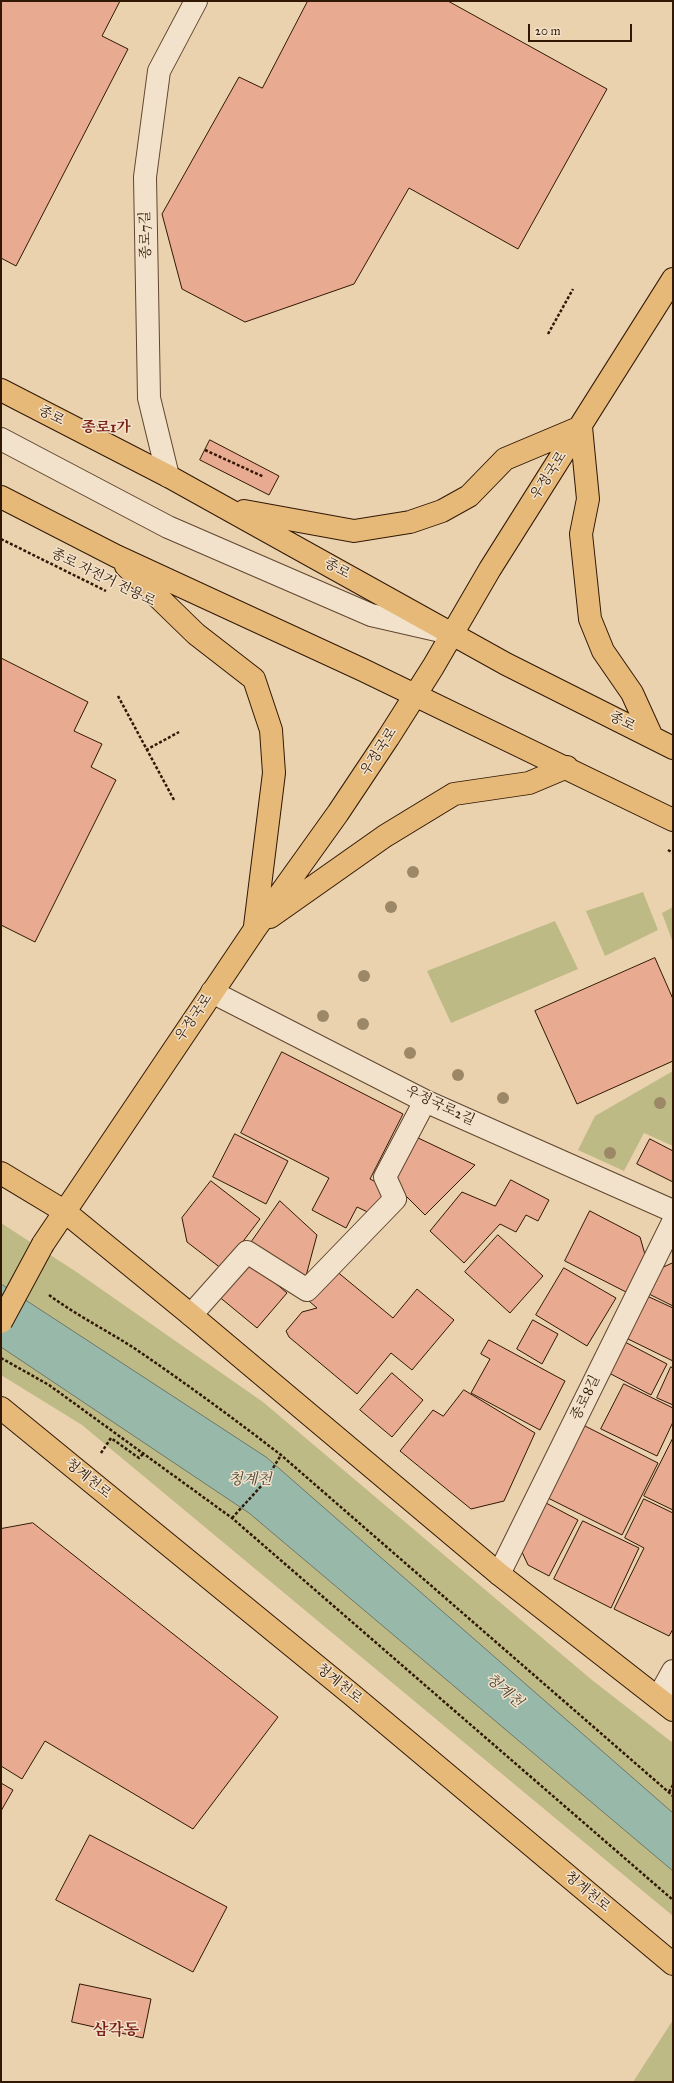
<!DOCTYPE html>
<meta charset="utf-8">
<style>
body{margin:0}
#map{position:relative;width:674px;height:2083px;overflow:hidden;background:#ebd2af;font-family:"IM FELL Great Primer",serif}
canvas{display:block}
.frame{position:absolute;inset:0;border:2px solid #311804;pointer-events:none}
.scale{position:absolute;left:528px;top:24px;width:104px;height:18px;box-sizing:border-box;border:2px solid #311804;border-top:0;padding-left:5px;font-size:12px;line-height:14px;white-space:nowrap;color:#311804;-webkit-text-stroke:3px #f2e2cb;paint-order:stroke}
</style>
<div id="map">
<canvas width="674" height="2083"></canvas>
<div class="frame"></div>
<div class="scale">20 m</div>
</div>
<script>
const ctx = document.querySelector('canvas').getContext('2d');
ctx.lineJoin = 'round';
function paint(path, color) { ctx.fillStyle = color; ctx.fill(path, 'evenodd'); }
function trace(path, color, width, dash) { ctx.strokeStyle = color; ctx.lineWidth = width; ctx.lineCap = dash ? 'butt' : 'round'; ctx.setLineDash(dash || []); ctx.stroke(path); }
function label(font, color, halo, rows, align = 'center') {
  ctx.font = font + ' "IM FELL Great Primer","Noto Serif KR",serif'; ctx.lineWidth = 3; ctx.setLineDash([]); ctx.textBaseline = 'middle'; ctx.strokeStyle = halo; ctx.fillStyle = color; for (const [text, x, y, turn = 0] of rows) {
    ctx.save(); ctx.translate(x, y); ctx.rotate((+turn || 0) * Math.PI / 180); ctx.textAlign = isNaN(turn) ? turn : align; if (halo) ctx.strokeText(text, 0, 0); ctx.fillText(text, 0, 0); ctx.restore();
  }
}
paint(new Path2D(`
 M643,892L658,930L605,956L586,911Z
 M673,907V943L662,913Z
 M555,921L578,969L451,1023L427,971Z
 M673,1071V1146L644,1133L624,1171L578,1150L595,1116Z
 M1,1223L78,1273L263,1402L592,1680L673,1743V1916L82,1425L1,1375Z
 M673,2020V2082H633Z`), '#bdba86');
const water = new Path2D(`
 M1,1284L266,1457L673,1813V1871L249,1513L1,1347Z`);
paint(water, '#98b8aa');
trace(water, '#6f7868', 1);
const building = new Path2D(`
 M1,1H120L102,36L128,49L16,266L1,258Z
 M308,1H448L607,89L518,249L409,188L354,284L245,322L182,289L162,214L239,77L262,88Z
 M210,440L279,476L269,495L200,460Z
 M1,658L88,702L74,731L102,744L91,767L116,780L35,942L1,925Z
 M655,958L673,999V1061L577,1104L535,1011Z
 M282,1052L403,1114L370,1179L388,1188L374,1215L357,1207L346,1228L312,1210L329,1178L241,1133Z
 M235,1134L288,1161L266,1204L213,1177Z
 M414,1136L475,1165L425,1215L392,1182Z
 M650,1139L673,1151V1182L637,1164Z
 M511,1180L549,1200L538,1221L526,1215L516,1232L500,1224L464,1263L430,1231L462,1192L495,1206Z
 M211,1181L260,1219L222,1269L187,1242L182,1218Z
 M280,1201L317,1235L303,1287L248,1247Z
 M590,1211L640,1237L646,1258L628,1293L565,1261Z
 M498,1235L543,1276L510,1313L465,1272Z
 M247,1259L287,1293L257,1328L217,1295Z
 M673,1263V1306L649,1294L662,1268Z
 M564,1268L616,1298L587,1346L536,1315Z
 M335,1270L393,1318L417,1289L454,1320L412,1370L391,1353L357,1394L289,1337L286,1331L302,1312L317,1308L309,1301Z
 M647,1296L673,1308V1361L626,1338Z
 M533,1320L558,1334L542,1364L517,1349Z
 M489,1340L565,1381L540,1430L471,1393L490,1359L481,1354Z
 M625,1342L667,1364L651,1395L609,1373Z
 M671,1367L673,1368V1405L657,1398Z
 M392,1373L423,1400L392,1437L360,1410Z
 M624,1384L673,1408V1422L657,1456L601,1429Z
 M464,1390L535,1433L504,1501L471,1509L400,1451L433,1410L443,1416Z
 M585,1426L658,1463L622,1535L548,1498Z
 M673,1438V1510L644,1496Z
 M644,1499L673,1513V1629L669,1636L614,1609L644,1548L625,1538Z
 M546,1503L578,1520L549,1576L528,1565L522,1552Z
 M583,1521L639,1548L611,1608L554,1579Z
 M33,1523L278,1717L193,1829L45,1741L22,1779L1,1766V1529Z
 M1,1783L13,1790L1,1811Z
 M90,1835L227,1907L193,1972L56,1900Z
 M80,1984L151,1999L143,2038L72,2022Z`);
paint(building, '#e8aa90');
trace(building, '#311804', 1);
const minor = new Path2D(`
 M1,439L168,527L371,615L441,631
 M168,476L149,398L145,177L159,71L196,1
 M212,992L425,1101L673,1211
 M191,1315L247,1252L307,1290L395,1199L385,1177L425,1101
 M499,1574L673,1222
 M658,1698L673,1671`);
const major = new Path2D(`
 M1,390L168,476L506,664L673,748
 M1,497L116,556L363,670L673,820
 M244,511L354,531L410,522L442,511L469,496L505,459L581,427L588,499L581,534L590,619L603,651L632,693L652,737
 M126,566L196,634L254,679L271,730L274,773L255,926
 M270,917L385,836L454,794L529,783L567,767
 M1,1173L64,1211L191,1315L499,1574L673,1710
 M43,1244L255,929L338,813L388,738L433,667L490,569L673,279
 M1,1408L351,1694L673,1964`);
trace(minor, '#60462f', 24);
trace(major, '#311804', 24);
trace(new Path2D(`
 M548,334L573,289
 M205,450L264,477
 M1,539L106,591
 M118,696L174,800
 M146,750L179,732
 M668,850L673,853
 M49,1295C76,1315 106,1330 134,1348C184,1382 233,1418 281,1455L673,1796
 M1,1358L49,1385L232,1518L673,1900
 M101,1453L111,1438L139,1458L144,1453
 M232,1518L264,1483L281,1455
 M669,1792L673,1785`), '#311804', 2.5, [3, 2]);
trace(minor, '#f2e2cb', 22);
trace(major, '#e6b978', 22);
const majorBridge = new Path2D(`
 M1,1322L43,1244`);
trace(majorBridge, '#311804', 24, []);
trace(majorBridge, '#e6b978', 22);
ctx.fillStyle = '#9c8766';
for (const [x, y] of [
 [413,872],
 [391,907],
 [364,976],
 [323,1016],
 [363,1024],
 [410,1053],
 [458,1075],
 [503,1098],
 [660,1103],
 [610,1153]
]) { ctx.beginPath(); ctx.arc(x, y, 6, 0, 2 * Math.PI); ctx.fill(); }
label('14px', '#311804', '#f2e2cb', [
 ["종로7길",146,235,-91],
 ["종로",51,416,27],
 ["우정국로",549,476,-57],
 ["종로",337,569,29],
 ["종로 자전거 전용로",103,578,26],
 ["종로",622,722,27],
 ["우정국로",379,752,-57],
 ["우정국로",194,1018,-56],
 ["우정국로2길",440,1106,25],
 ["종로8길",586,1398,-64],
 ["청계천로",88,1479,39],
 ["청계천로",339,1684,39],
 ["청계천로",587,1892,40]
]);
label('bold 15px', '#7a1f14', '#f2e2cb', [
 ["종로1가",106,428]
]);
label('italic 15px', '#504836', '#f2e2cb', [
 ["청계천",250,1480],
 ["청계천",504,1691,41]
]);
label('bold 16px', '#7a1f14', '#f2e2cb', [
 ["삼각동",116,2031]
]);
</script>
